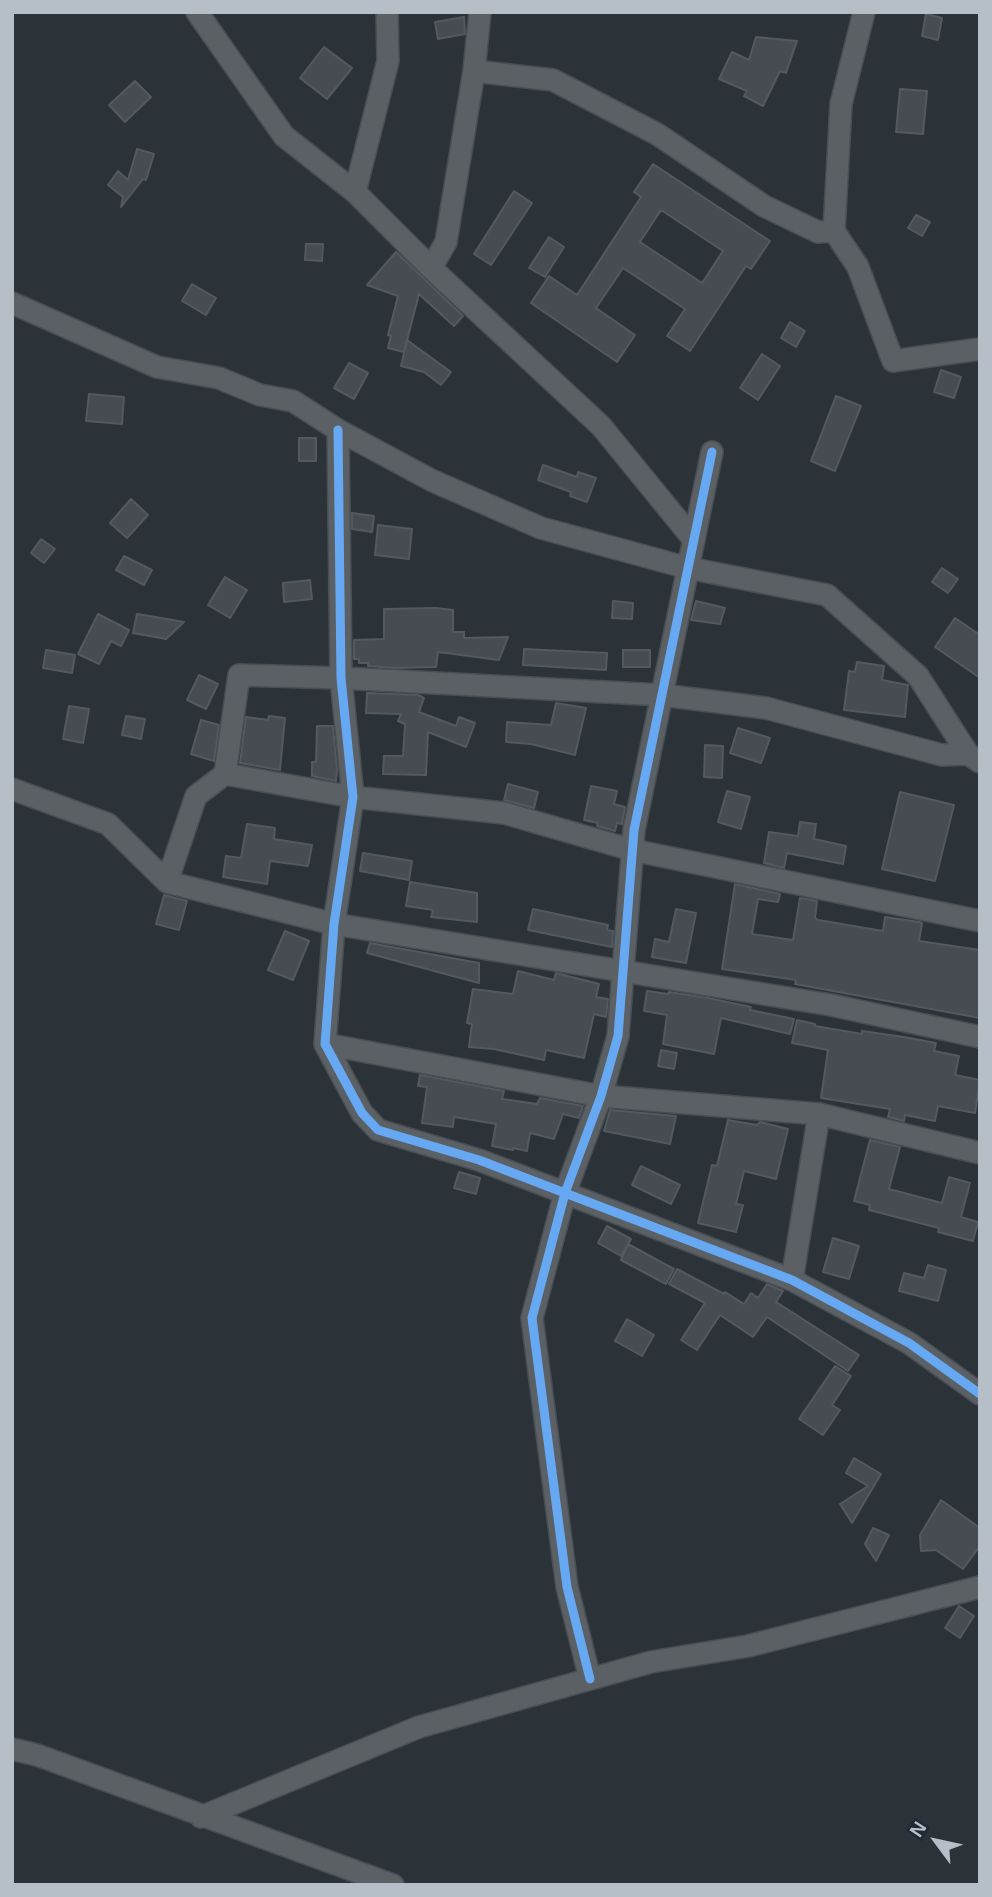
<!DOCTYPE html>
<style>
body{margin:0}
#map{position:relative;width:992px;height:1897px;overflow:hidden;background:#2b3238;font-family:Helvetica,sans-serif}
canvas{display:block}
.frame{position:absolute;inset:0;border:14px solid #b6bfc8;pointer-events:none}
.north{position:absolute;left:901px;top:1806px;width:70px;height:70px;-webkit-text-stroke:5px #1e2933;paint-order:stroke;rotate:303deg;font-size:19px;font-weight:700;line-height:28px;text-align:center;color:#b6bfc8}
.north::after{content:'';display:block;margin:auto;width:24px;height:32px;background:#b6bfc8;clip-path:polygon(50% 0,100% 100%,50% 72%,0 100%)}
</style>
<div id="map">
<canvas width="992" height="1897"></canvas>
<div class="frame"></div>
<div class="north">N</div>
</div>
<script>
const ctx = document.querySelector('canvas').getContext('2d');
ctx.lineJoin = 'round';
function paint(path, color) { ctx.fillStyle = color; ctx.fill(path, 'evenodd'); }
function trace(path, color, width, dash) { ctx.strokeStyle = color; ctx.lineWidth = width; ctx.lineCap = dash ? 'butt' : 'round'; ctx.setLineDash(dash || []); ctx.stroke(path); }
const building = new Path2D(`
 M926,14L942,18L938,40L922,36Z
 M464,17L465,34L438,39L435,22Z
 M756,37L797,41L786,73L780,71L763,106L744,96L747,91L719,79L732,52L749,60Z
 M324,47L352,68L327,99L300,78Z
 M135,81L151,97L125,122L109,105Z
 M900,89L927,91L923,134L896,132Z
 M137,149L154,154L146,180L143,179L121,207L123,197L108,185L118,171L128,180Z
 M653,164L770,241L751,269L746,266L690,351L667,336L685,309L623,268L596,308L635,335L617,362L531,303L549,276L577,295L641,197L634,192ZM661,210L723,251L702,283L640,242Z
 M514,191L532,203L491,265L474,254Z
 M916,215L930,222L922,236L908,228Z
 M549,237L564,247L545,277L529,268Z
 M306,244H323L322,261L305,260Z
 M396,252L463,316L454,326L419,294L404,352L388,348L391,336L388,335L398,296L367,285Z
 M192,284L216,298L206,315L182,301Z
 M790,322L805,331L796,347L781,338Z
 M407,340L451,372L441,385L424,372L401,366Z
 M762,354L780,366L758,400L740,388Z
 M349,363L368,373L354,399L334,388Z
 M941,370L961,377L954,398L934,392Z
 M89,394L124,397L122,424L86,421Z
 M836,396L861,406L835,471L811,461Z
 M299,438H316V461H299Z
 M543,465L577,477L578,472L596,478L587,502L570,496L571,492L538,480Z
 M131,499L148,515L127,538L110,523Z
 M352,513L374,516L372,532L352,529Z
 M378,525L412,529L409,559L375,555Z
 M41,539L55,549L44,563L31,553Z
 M124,556L152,570L144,585L116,570Z
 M942,568L958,579L948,593L932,582Z
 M225,577L247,590L230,618L208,605Z
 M310,580L312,599L284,602L283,583Z
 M613,601L633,603L632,619L612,618Z
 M696,601L725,608L720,624L691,620Z
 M436,608L453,610V632H464V638L508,637L499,660L438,652L436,667L394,668L368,666V663H359V659H354V640L384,639V609Z
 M98,614L129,630L121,646L111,641L99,664L78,654Z
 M137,614L167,619L184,622L166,639L133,633Z
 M955,618L980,635V678L935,647Z
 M524,649L607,653L606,670L523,665Z
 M46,650L75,655L72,673L43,668Z
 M623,650H650V667H623Z
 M857,662L884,666L882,680L908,685L905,717L844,710L849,671L855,672Z
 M199,675L218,684L206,709L187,700Z
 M367,693L418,695L424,698L419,712L456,726L459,717L475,723L466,747L428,732L426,775L383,774L384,756H403L405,724L398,721L401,714L366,713Z
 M556,703L586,708L575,755L531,744L506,742L507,722L551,725Z
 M69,706L89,709L83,743L63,739Z
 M126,716L145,719L141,739L122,735Z
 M269,716L285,718L280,770L240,763L246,717L268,720Z
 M201,720L219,725L214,761L191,754Z
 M317,726H333L337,770L336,781L312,776V762H316Z
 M738,728L770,738L761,763L730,753Z
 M705,745L723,746L722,778L704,777Z
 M508,784L538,792L534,808L504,800Z
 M591,786L617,791L614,804L625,807L622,824L617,823L615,831L597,826L598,823L584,820Z
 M727,791L750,797L741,829L718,822Z
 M900,792L954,805L935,881L882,869Z
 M800,822L816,824L814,839L846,846L843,864L787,853L784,868L764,863L769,832L798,836Z
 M247,824L275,828L274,839L312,845L308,866L270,861L267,884L223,877L226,856L241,858Z
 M363,853L412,861L409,880L360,871Z
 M410,882L477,893V922L431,917L433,910L406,906Z
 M735,884L780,894L778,902L758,899L752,934L793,940L800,898L817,901L815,918L818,920L883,931L885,917L919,922L922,923L919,941L980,950V1018L795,984L796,980L722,969Z
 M164,895L187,901L179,930L156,924Z
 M533,909L608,925L607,930L613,931L612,947L528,930Z
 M676,909L696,913L686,963L652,957L655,939L669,942Z
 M285,931L309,941L293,980L268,970Z
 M370,943L479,963V983L367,953Z
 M518,971L554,980L556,973L599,984L596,997L608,999L606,1017L594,1014L584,1058L546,1050L544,1060L494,1049L469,1047L472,1024L467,1023L473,989L513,994Z
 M647,991L668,994L669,992L708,998L751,1007L750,1010L794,1019L790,1034L721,1018L714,1054L663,1044L667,1015L644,1011Z
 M797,1020L815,1024V1026L862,1034V1031L904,1037L936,1043L934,1051L959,1056L955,1075L980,1080L975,1113L938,1106L935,1121L905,1115L904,1121L888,1117L890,1109L821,1098L828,1050L792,1043Z
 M661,1050L677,1053L674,1069L658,1066Z
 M420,1075L504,1091L502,1099L537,1104L540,1098L583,1106L579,1118L563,1114L554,1139L530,1133L527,1151L513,1148V1150L492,1146L496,1124L454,1117L453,1127L422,1123L427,1087L418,1086Z
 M610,1110L676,1116L670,1144L604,1131Z
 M728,1120L757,1125L760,1122L788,1129L776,1179L744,1171L736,1204L743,1205L736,1232L698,1223L712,1165L717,1166Z
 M870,1140L900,1147L889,1189L942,1203L949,1177L970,1183L961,1217L978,1222L973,1241L938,1232L939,1228L869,1210L870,1205L854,1201Z
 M641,1166L680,1185L671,1204L632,1185Z
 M459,1172L480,1178L476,1194L454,1188Z
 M607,1226L631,1239L621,1256L598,1243Z
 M833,1238L859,1246L849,1279L823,1272Z
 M628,1244L674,1269L666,1284L621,1260Z
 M928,1265L946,1270L938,1301L899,1291L904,1273L924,1278Z
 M677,1269L724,1294L725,1292L744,1304L751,1293L758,1298L767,1284L783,1291L776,1302L859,1355L848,1371L767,1317L753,1337L720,1315L697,1350L681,1340L705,1303L669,1284Z
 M627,1319L654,1335L642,1356L615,1341Z
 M835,1366L851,1376L832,1405L840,1410L823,1435L799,1419Z
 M854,1458L881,1474L852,1523L840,1504L868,1486L846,1473Z
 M941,1500L980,1528V1546L963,1569L936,1550L921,1551L920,1535Z
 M873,1528L889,1535L876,1561L865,1544Z
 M959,1606L974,1616L960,1638L945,1628Z`);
paint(building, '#464c51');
trace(building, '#535a5f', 2);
const minor = new Path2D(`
 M197,12L284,136L355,192L431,268L601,426L694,540
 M864,12L841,104L834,231L858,267L893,361L980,349
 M474,71L553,80L657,134L764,206L818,232L834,231
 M355,192L388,61L387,12
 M431,268L446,242L474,71L480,12
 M12,303L157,367L219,378L260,395L293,401L338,430L433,481L541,528L688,568L827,595L918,676L968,754L980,762
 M338,430L341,678L353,797L334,924L325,1044L362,1113L378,1130L479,1160L565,1193L601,1096L618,1036L634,830L712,452
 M225,774L353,797L504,813L632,850L980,921
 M12,789L108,824L167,882L334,924L831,1005L980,1037
 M167,882L196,796L225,774L239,675L341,678L662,695L766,708L942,755L968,754
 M325,1044L601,1096L819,1114L980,1153
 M792,1280L819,1114
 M590,1679L567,1587L532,1318L565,1193L792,1280L909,1343L980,1394
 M12,1749L37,1755L393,1885
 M201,1817L419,1727L651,1662L748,1646L980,1587`);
trace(minor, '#484e53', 24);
trace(minor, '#5b6065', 21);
trace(new Path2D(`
 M338,430L341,678L353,797L334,924L325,1044L362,1113L378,1130L479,1160L565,1193L601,1096L618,1036L634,830L712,452
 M590,1679L567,1587L532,1318L565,1193L792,1280L909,1343L980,1394`), '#66a8f1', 9);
</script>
